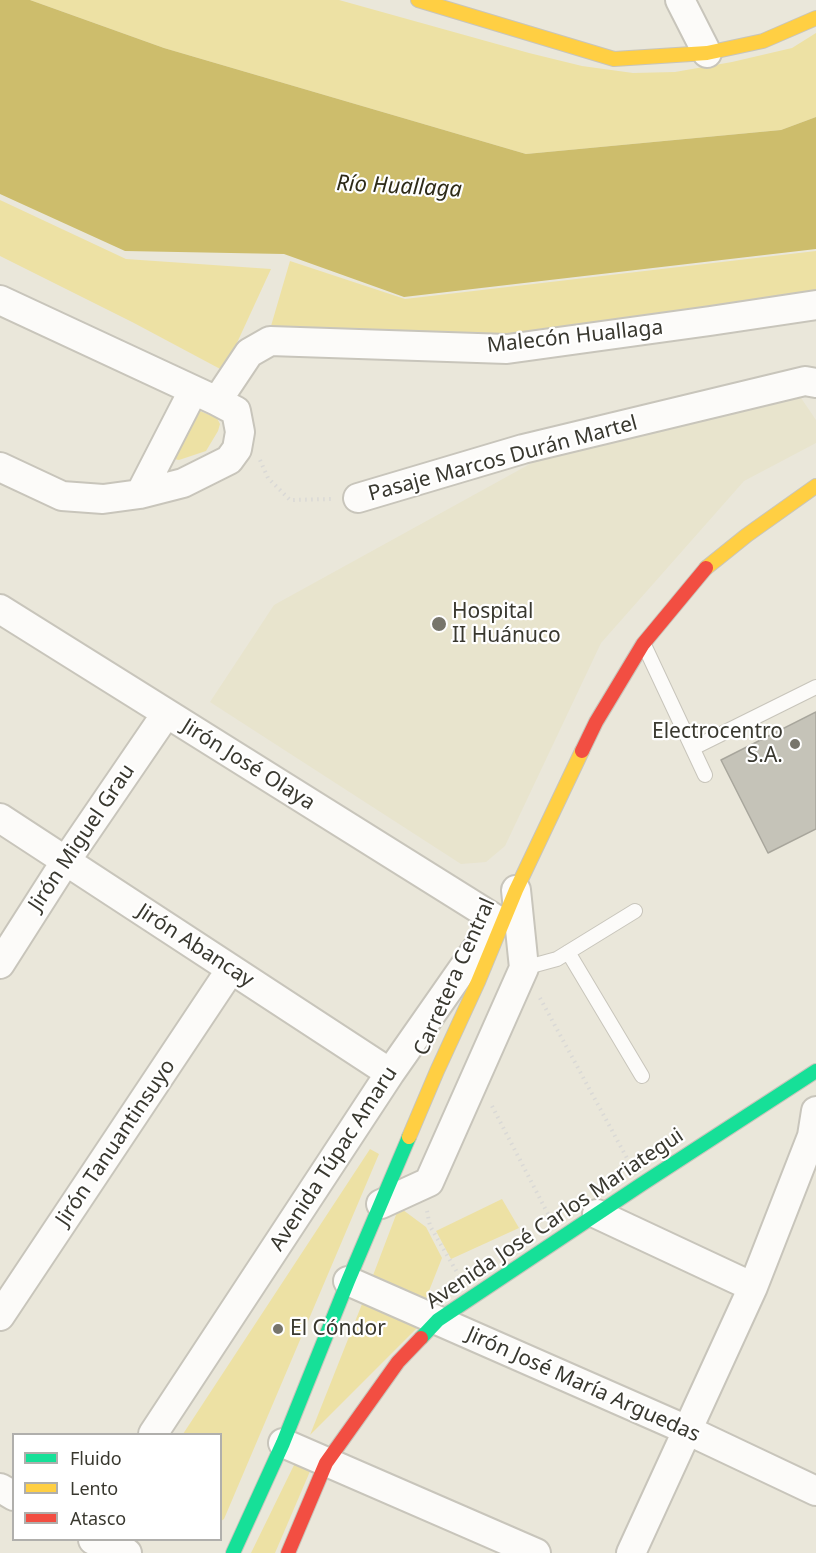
<!DOCTYPE html>
<meta charset="utf-8">
<style>
body{margin:0}
#map{position:relative;width:816px;height:1553px;overflow:hidden;background:#eae7da;font-family:"Noto Sans",sans-serif}
canvas{display:block}
.legend{position:absolute;left:12px;top:1433px;width:210px;height:108px;box-sizing:border-box;background:#fff;border:2px solid #b0afac;margin:0;padding:8px 10px;list-style:none;font-size:18px;color:#39382f}
.legend li{display:flex;align-items:center;gap:12px;height:30px}
.legend b{width:30px;border:2px solid #b0afac}
</style>
<div id="map">
<canvas width="816" height="1553"></canvas>
<ul class="legend">
<li><b style="height:8px;background:#16e098"></b>Fluido</li>
<li><b style="height:8px;background:#ffcf43"></b>Lento</li>
<li><b style="height:8px;background:#f24e42"></b>Atasco</li>
</ul>
</div>
<script>
const ctx = document.querySelector('canvas').getContext('2d');
ctx.lineJoin = 'round';
function paint(path, color) { ctx.fillStyle = color; ctx.fill(path, 'evenodd'); }
function trace(path, color, width, dash) { ctx.strokeStyle = color; ctx.lineWidth = width; ctx.lineCap = dash ? 'butt' : 'round'; ctx.setLineDash(dash || []); ctx.stroke(path); }
function label(font, color, halo, rows, align = 'center') {
  ctx.font = font + ' "Noto Sans",sans-serif'; ctx.lineWidth = 4.5; ctx.setLineDash([]); ctx.textBaseline = 'middle'; ctx.strokeStyle = halo; ctx.fillStyle = color; for (const [text, x, y, turn = 0] of rows) {
    ctx.save(); ctx.translate(x, y); ctx.rotate((+turn || 0) * Math.PI / 180); ctx.textAlign = isNaN(turn) ? turn : align; if (halo) ctx.strokeText(text, 0, 0); ctx.fillText(text, 0, 0); ctx.restore();
  }
}
paint(new Path2D(`
 M797,392L816,420V443L744,481L601,643L505,846L486,862L461,864L210,702L274,605L539,459Z`), '#e8e4cd');
paint(new Path2D(`
 M30,0H339L529,53L582,66L633,73L675,72L732,62L792,48L816,33V117L781,130L526,154L164,48Z
 M0,200L126,259L271,269L224,371L134,323L0,256Z
 M816,251V305L473,341L271,326L290,261L405,299Z
 M195,409L217,418L220,424L218,431L206,451L179,460L169,458Z
 M370,1149L379,1154L224,1519L221,1521L220,1434H183Z
 M502,1199L519,1228L451,1259L436,1231Z
 M399,1207L426,1227L442,1258L425,1301L372,1278Z
 M362,1304L420,1325L310,1435Z
 M295,1463L311,1469L275,1553H251Z`), '#ede1a4');
paint(new Path2D(`
 M0,0H30L164,48L526,154L781,130L816,117V249L404,297L284,254L125,251L0,194Z`), '#cdbd6c');
const building = new Path2D(`
 M816,712V829L768,853L721,760Z`);
paint(building, '#c5c3b8');
trace(building, '#a8a69c', 1.5);
const lane = new Path2D(`
 M645,647L705,775
 M693,748L816,687
 M568,952L642,1076
 M524,968L557,959L635,911`);
const street = new Path2D(`
 M680,0L707,53
 M0,300L217,401L236,411L240,432L237,449L229,460L183,483L140,494L103,499L62,496L0,467
 M217,401L249,353L270,341L507,349L710,321L816,305
 M140,494L193,391
 M358,498L523,449L805,381L816,383
 M0,609L497,920
 M0,818L390,1073
 M0,964L65,862L166,714
 M381,1204L429,1182L524,968L516,890
 M597,1214L753,1287
 M348,1281L687,1430L816,1491
 M0,1316L231,969
 M153,1434L390,1073L492,927
 M283,1443L536,1553
 M0,1488L14,1496
 M93,1540L127,1553
 M631,1553L753,1287L812,1136L816,1111`);
const fast = new Path2D(`
 M421,1338L438,1320L642,1184L816,1071
 M233,1553L283,1443L348,1281L409,1137`);
const slow = new Path2D(`
 M418,0L614,59L707,53L763,41L816,18
 M706,568L747,535L816,486
 M409,1137L437,1071L478,982L516,890L582,751`);
const jam = new Path2D(`
 M582,751L596,722L643,644L706,568
 M288,1553L326,1463L398,1362L421,1338`);
trace(lane, '#c8c5bb', 16);
trace(street, '#c8c5bb', 32);
trace(fast, '#c8c5bb', 16);
trace(slow, '#c8c5bb', 16);
trace(jam, '#c8c5bb', 16);
trace(new Path2D(`
 M260,460L268,478L290,500L333,499
 M540,998L628,1160
 M492,1106L548,1214
 M427,1211L430,1226L458,1274`), '#dad9d6', 4, [1.5, 4.5]);
trace(lane, '#fcfbf9', 14);
trace(street, '#fcfbf9', 28);
trace(fast, '#16e098', 14);
trace(slow, '#ffcf43', 14);
trace(jam, '#f24e42', 14);
for (const [x, y, r, color] of [
 [439,624,8,"#77756b"],
 [795,744,6,"#77756b"],
 [278,1329,6,"#77756b"]
]) { const dot = new Path2D(); dot.arc(x, y, r, 0, 2 * Math.PI); ctx.fillStyle = color; ctx.fill(dot); trace(dot, '#fff', 2); }
label('21px', '#39382f', '#fff', [
 ["Malecón Huallaga",575,337,-6],
 ["Pasaje Marcos Durán Martel",503,459,-15],
 ["Jirón José Olaya",248,765,32],
 ["Jirón Miguel Grau",82,838,-56],
 ["Jirón Abancay",195,946,33],
 ["Carretera Central",455,977,-66],
 ["Jirón Tanuantinsuyo",116,1143,-56],
 ["Avenida Túpac Amaru",334,1159,-57],
 ["Avenida José Carlos Mariategui",555,1219,-34],
 ["Jirón José María Arguedas",583,1385,24]
]);
label('21px', '#39382f', '#fff', [
 ["Hospital",452,612],
 ["II Huánuco",452,636],
 ["Electrocentro",783,732,"right"],
 ["S.A.",783,756,"right"],
 ["El Cóndor",290,1329]
], 'left');
label('italic 22px', '#2e2b18', '#fff', [
 ["Río Huallaga",399,187,3]
]);
</script>
